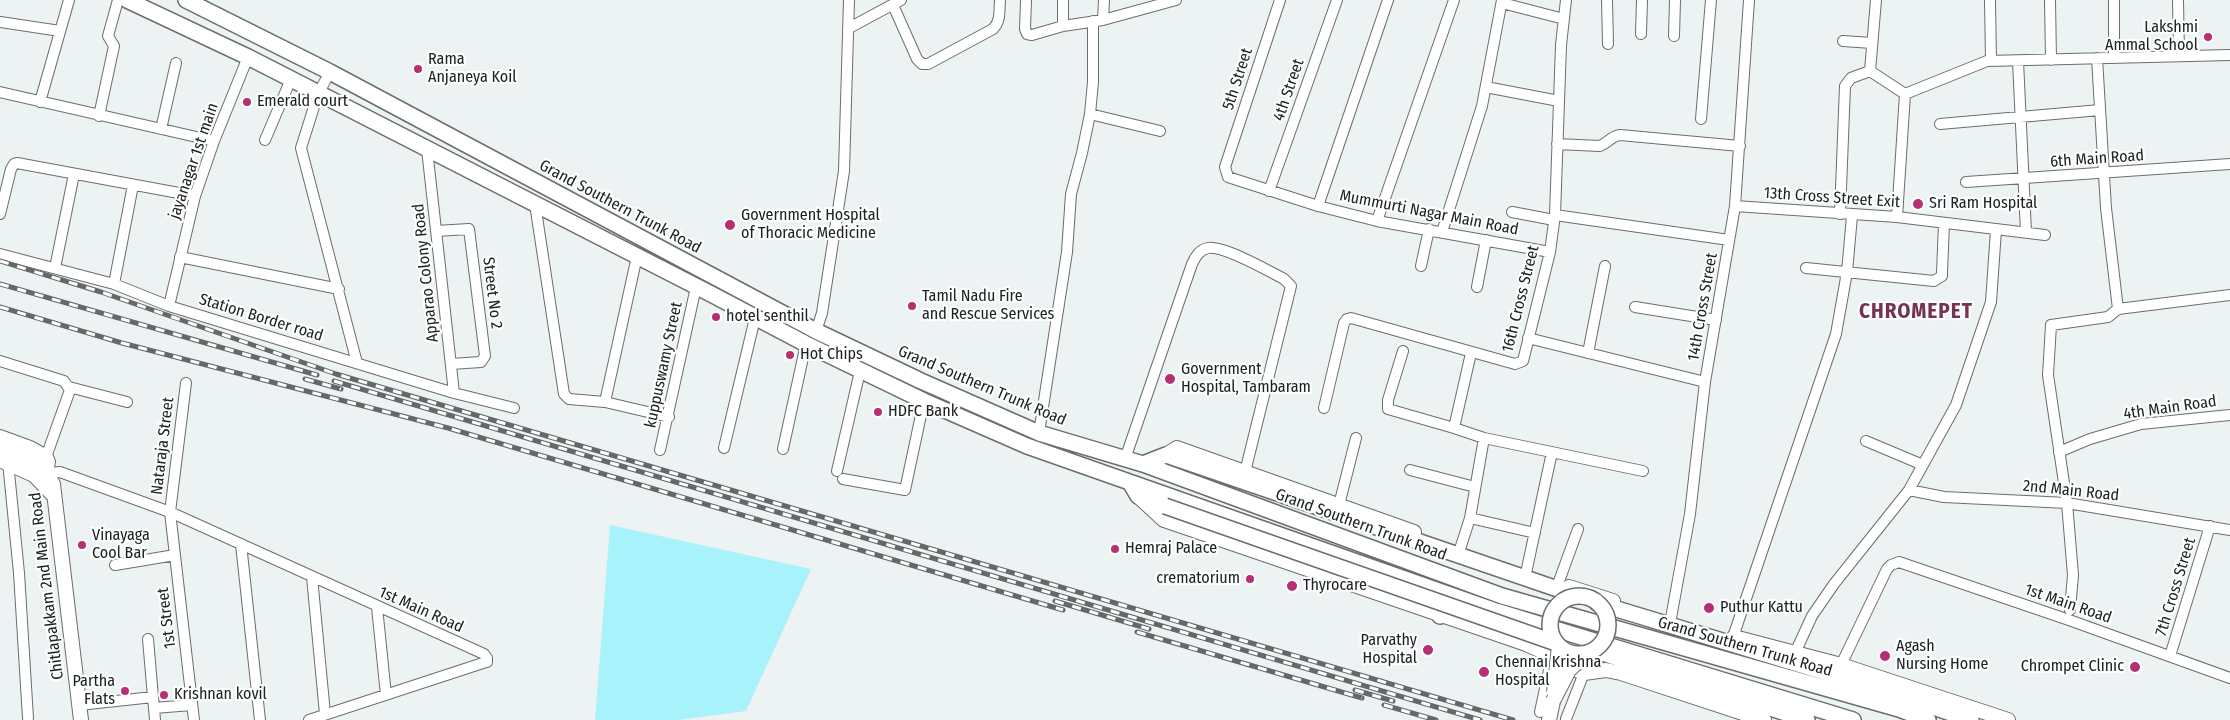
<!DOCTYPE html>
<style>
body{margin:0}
canvas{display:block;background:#edf2f3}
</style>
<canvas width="2230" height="720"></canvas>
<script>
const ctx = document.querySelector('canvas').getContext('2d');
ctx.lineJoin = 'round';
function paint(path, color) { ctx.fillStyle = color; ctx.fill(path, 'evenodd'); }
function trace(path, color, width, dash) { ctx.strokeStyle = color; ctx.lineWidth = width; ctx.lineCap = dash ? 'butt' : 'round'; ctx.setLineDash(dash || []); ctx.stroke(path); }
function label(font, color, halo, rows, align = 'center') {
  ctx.font = font + ' "Fira Sans Condensed",sans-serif'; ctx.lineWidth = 4.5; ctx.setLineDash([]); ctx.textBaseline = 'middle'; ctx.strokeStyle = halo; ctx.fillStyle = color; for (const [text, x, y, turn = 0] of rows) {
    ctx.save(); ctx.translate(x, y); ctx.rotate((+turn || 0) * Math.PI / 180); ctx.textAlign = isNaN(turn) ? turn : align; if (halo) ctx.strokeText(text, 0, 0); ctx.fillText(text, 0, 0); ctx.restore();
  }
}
paint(new Path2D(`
 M610,525L811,569L746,711L678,720H595Z`), '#a8f2fc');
const street = new Path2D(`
 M1026,0L1025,29L1027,34L1032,35L1063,26L1103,20L1176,0
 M1280,0L1225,167L1228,177L1318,206L1377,221L1550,252
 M1607,0L1608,44
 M1876,0L1870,71L1905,94L1987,61L2230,55
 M1990,0L1991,61
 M2050,0L2051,60
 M2114,0V57
 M2178,0L2179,56
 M1502,3L1564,19
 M893,5L917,59L922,64H928L993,29C1001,21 999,11 1000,0
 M1103,20L1104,0
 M0,22L60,31
 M1063,26V0
 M849,28L901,0
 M1641,34L1642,0
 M1674,36L1675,0
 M1843,41L1872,43
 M2097,58L2106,208L2118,309L2230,295
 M2018,61L2026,232
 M330,72L318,94L301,148L357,363
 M1491,88L1559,101
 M0,92L214,141
 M40,102L69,0
 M1090,114L1160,131
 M99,116L114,46L108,36L118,0
 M1701,119L1711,0
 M1940,124L2100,110
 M161,129L176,63
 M265,140L291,79
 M1557,144L1600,146C1608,143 1611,136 1620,135L1740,146
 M427,149L454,393
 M1966,182L2230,164
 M1269,191L1337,0
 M535,204L564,394L569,399L605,402L669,417
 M1318,206L1388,0
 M1735,206L1897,217L2045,235
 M1512,212L1554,220
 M0,214L11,169L14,164L17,163L195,196
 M1840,214L1845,86L1851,78L1870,71
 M1555,215L1729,240
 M1897,217L1905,94
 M1377,221L1454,0
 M436,231L469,229L485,356L481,362L451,364
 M1442,232L1482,106L1502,0
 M0,254L114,284L169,306L454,393L514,408
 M180,257L339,289
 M1421,266L1429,229
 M55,268L74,174
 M1806,268L1934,281L1942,276V273L1944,223
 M114,284L133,185
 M1477,287L1486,240
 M169,306L195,196L214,141L248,57
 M1635,307L1716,320
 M816,331L822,313L844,171L849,0
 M1528,338L1705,382
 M1403,351L1388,400V409L1454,428
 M1471,353L1454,428L1484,438L1643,471
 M1588,353L1605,266
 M0,361L64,381L70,390L46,457
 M186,383L170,512L194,720
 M69,387L127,402
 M605,402L637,256
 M1324,408L1344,323L1347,319L1351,318L1515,364L1523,361L1550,252L1555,215L1561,45L1566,0
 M1039,433L1067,252L1071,194L1082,153L1090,114L1093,82V21
 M1866,441L1923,465
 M724,448L755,318
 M783,449L806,344
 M660,450L696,287
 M2059,452L2090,439L2141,424L2230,415
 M1125,459L1192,264C1196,256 1199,250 1208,248C1223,245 1269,271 1284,279L1291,286L1245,472
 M8,462L19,573L28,718
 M1410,470L1475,487
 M837,471L860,371
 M47,473L60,472L170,512L484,654L487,658V662L483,663L309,720
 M843,479L905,490L924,401
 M1909,490L1944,497L2067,503L2230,530
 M1339,505L1356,438
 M1470,518L1535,533
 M241,544L260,720
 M1460,549L1470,518L1484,438
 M115,565L175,555
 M1526,573L1552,452
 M312,577L325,714
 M1558,584L1578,529
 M377,607L386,695
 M2070,610L2073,575L2067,503L2048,375L2051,325L2108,317L2118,309
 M1671,618L1690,514L1705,382L1735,206L1749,0
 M1733,637L1836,334L1847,272L1852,216
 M148,639L155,720
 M1795,653L1812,616L1834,584L1909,490L1956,405L1991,302L1996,230
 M2170,656L2210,526
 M1841,665L1887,569L1891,565L1899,562L2069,620L2230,678
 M79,705L153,697
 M154,708L192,705
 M1540,712L1549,670V659
 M1566,719L1584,673`);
const secondary = new Path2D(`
 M0,437L30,448L46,457L48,462L46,471
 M0,449C24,458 41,461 53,484L81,720
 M1166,455L1177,448L1414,532
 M0,460L34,475L53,495
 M1139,497L1164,520L1526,644L1542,651L1549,659L1584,673L1606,670L1621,673L1764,720
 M1569,587L1613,601
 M1734,637L1841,665L2008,720
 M1549,720L1553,701`);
const primary = new Path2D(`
 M127,0L248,57L713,295L806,344L924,401L1027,446L1496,611L1853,720
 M186,0L330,72L816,331L921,381L1039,433L1143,464L1502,596L1899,709L1928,720
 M1143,464L1166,455L1578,596
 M1131,484L1138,496L1165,506
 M1597,603L1884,690L1971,720
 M1440,616L1447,594
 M1597,651L1807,720`);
trace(street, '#6a6e6f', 12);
trace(secondary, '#6a6e6f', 16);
trace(primary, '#6a6e6f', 18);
trace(street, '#fff', 10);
trace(secondary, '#fff', 14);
trace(primary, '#fff', 15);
const rail = new Path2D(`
 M0,261L101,292L336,374L1513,720
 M0,284L317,375
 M0,307L122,343L448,428L1063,610
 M305,379L341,389
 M334,381L1480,720
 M1055,601L1149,629
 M1137,632L1362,698
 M1355,690L1393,701
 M1384,705L1436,720`);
trace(rail, '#656868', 5);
trace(rail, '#fcfeff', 3, [9]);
const secondaryBridge = new Path2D(`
 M1554,692L1559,646
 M1553,701L1569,670L1588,653`);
const primaryBridge = new Path2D(`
 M1165,506L1556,643
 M1550 625a29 29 0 1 1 58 0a29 29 0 1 1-58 0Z`);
trace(secondaryBridge, '#6a6e6f', 16, []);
trace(primaryBridge, '#6a6e6f', 18, []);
trace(secondaryBridge, '#fff', 14);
trace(primaryBridge, '#fff', 15);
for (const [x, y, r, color] of [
 [2208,37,5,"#b62f70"],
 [418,69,5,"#b62f70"],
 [247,102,5,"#b62f70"],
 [1918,204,6,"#b62f70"],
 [730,225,6,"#b62f70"],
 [912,306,5,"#b62f70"],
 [716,317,5,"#b62f70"],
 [790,355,5,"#b62f70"],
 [1170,379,6,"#b62f70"],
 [878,412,5,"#b62f70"],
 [82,545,5,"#b62f70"],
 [1115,549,5,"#b62f70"],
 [1250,579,5,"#b62f70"],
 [1292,586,6,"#b62f70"],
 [1709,608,6,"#b62f70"],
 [1428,650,6,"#b62f70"],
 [1885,656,6,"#b62f70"],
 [2135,667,6,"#b62f70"],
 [1484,672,6,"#b62f70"],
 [125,691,5,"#b62f70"],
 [164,695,5,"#b62f70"]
]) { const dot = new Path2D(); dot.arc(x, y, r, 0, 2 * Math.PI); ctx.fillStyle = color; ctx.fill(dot); trace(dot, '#fcfeff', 2); }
label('16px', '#202222', '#fcfeff', [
 ["Lakshmi",2198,28,"right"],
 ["Ammal School",2198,46,"right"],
 ["Rama",428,60],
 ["Anjaneya Koil",428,78],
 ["Emerald court",257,102],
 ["Sri Ram Hospital",1929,204],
 ["Government Hospital",741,216],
 ["of Thoracic Medicine",741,234],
 ["Tamil Nadu Fire",922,297],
 ["and Rescue Services",922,315],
 ["hotel senthil",726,317],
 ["Hot Chips",800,355],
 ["Government",1181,370],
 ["Hospital, Tambaram",1181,388],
 ["HDFC Bank",888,412],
 ["Vinayaga",92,536],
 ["Cool Bar",92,554],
 ["Hemraj Palace",1125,549],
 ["crematorium",1240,579,"right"],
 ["Thyrocare",1303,586],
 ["Puthur Kattu",1720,608],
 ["Parvathy",1417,641,"right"],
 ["Hospital",1417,659,"right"],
 ["Agash",1896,647],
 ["Nursing Home",1896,665],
 ["Chennai Krishna",1495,663],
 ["Hospital",1495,681],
 ["Chrompet Clinic",2124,667,"right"],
 ["Partha",115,682,"right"],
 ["Flats",115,700,"right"],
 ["Krishnan kovil",174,695]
], 'left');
label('16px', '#202222', '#fcfeff', [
 ["5th Street",1238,79,-72],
 ["4th Street",1289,90,-71],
 ["6th Main Road",2097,159,-4],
 ["jayanagar 1st main",194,161,-71],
 ["13th Cross Street Exit",1832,198,4],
 ["Grand Southern Trunk Road",620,207,28],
 ["Mummurti Nagar Main Road",1429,213,11],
 ["Apparao Colony Road",426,273,-96],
 ["Street No 2",492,293,83],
 ["16th Cross Street",1521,299,-76],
 ["14th Cross Street",1703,307,-80],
 ["Station Border road",261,318,17],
 ["kuppuswamy Street",664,365,-78],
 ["Grand Southern Trunk Road",982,386,23],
 ["4th Main Road",2170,408,-8],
 ["Nataraja Street",163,446,-83],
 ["2nd Main Road",2071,491,6],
 ["Grand Southern Trunk Road",1361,525,20],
 ["Chitlapakkam 2nd Main Road",47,586,-97],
 ["7th Cross Street",2176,587,-73],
 ["1st Main Road",2068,604,19],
 ["1st Main Road",421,610,24],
 ["1st Street",167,618,-97],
 ["Grand Southern Trunk Road",1745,647,16]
]);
ctx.letterSpacing = '1px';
label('bold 21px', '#76334f', '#fcfeff', [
 ["CHROMEPET",1916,312]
]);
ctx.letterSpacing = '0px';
</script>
